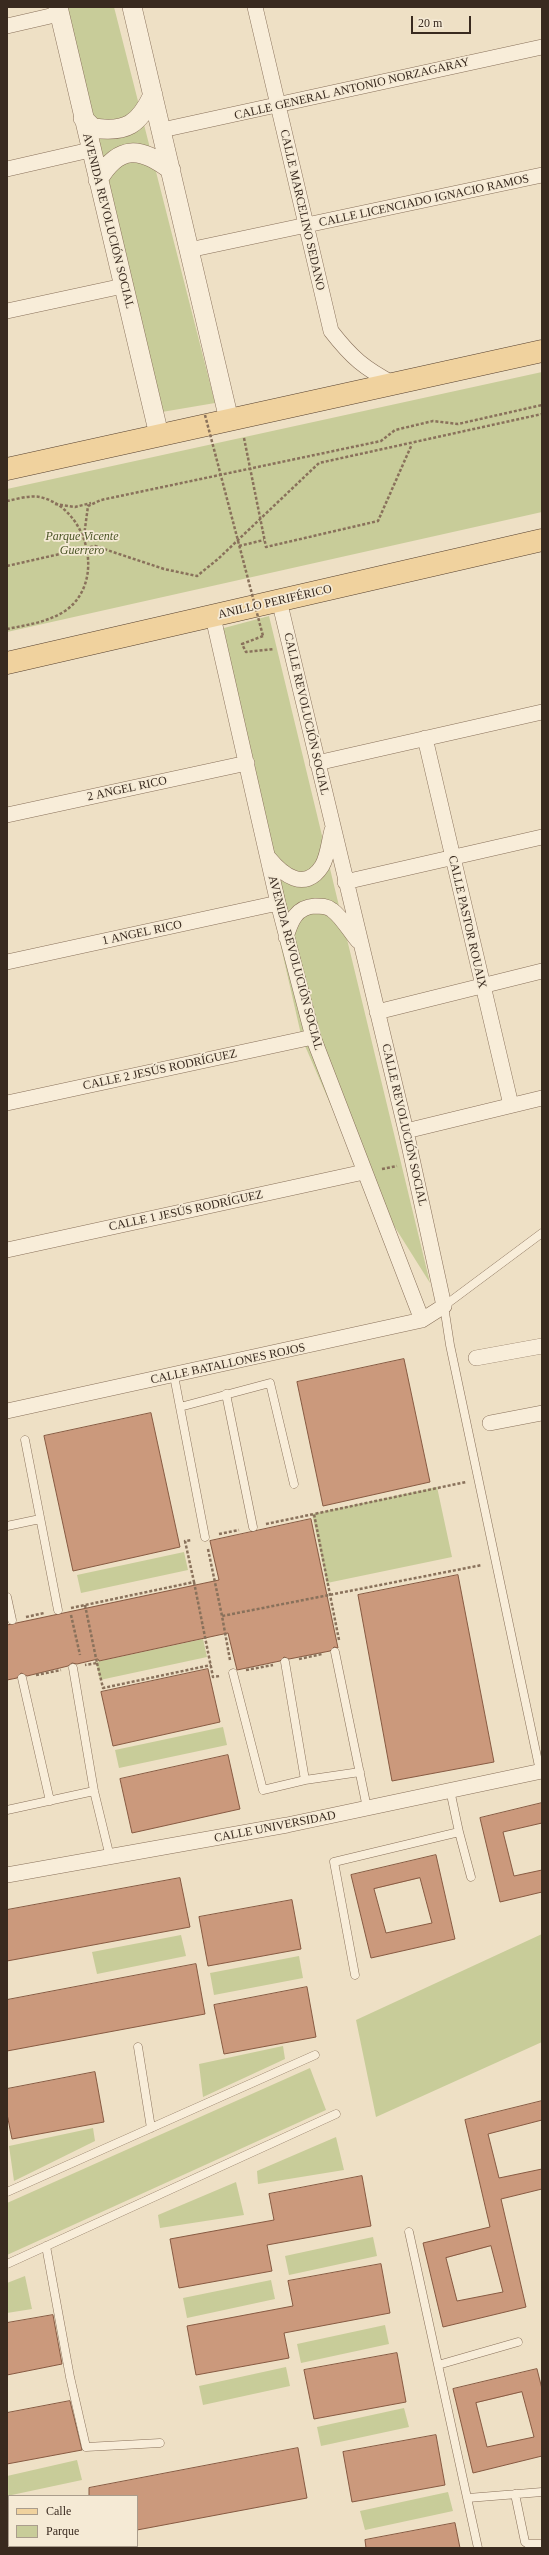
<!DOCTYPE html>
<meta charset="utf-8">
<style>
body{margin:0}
#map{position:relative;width:549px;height:2555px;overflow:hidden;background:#eee0c5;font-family:"Times New Roman",serif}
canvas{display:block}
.frame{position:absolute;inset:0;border:8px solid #392a1f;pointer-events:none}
.legend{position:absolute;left:8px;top:2495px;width:130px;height:52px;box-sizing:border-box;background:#f5ead5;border:1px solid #aa9d8c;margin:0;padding:5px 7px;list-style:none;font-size:12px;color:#392a1f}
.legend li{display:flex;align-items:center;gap:8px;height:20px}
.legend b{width:20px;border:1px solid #aa9d8c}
.scale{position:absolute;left:411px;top:16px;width:60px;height:18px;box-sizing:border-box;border:2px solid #392a1f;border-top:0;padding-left:5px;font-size:12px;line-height:14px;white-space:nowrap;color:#392a1f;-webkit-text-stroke:3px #f5ead5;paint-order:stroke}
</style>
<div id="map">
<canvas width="549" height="2555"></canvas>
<div class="frame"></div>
<ul class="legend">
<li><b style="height:5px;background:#f0d29e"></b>Calle</li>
<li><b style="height:11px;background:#c8cc99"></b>Parque</li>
</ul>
<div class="scale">20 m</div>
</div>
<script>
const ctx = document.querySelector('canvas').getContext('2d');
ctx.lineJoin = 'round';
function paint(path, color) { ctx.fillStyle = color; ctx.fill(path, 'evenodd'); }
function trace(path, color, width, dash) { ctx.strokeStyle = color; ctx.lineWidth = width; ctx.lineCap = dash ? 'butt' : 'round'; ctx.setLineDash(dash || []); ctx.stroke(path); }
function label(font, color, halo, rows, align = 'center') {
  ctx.font = font + ' "Times New Roman",serif'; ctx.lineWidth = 3.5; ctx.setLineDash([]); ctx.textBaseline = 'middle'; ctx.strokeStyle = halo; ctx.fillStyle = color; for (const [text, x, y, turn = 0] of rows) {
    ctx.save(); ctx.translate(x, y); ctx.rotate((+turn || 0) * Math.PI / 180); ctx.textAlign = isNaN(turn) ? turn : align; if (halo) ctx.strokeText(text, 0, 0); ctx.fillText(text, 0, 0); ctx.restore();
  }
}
paint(new Path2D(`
 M60,7H114L215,403L156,413Z
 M542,372V512L7,632V489Z
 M269,616L430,1283L359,1170L302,1039L209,632Z
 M437,1487L452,1557L327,1583L312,1514Z
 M184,1552L188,1570L81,1593L77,1575Z
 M203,1639L207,1657L100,1680L96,1662Z
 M223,1727L227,1745L119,1768L115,1750Z
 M542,1934V2042L376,2117L356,2020Z
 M181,1935L186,1956L97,1974L92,1952Z
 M299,1956L303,1978L214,1995L210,1973Z
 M283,2046L285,2059L203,2097L199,2064Z
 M310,2068L326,2110L7,2255V2203Z
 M93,2128L95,2141L14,2181L9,2146Z
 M336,2137L344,2170L258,2184L257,2171Z
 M236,2182L244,2215L160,2228L158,2215Z
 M373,2237L377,2256L289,2275L285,2256Z
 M25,2276L32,2309L7,2313V2283Z
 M271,2280L275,2299L187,2318L183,2298Z
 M385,2325L389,2344L301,2363L297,2344Z
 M286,2367L290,2386L203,2405L199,2386Z
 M404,2408L409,2427L321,2446L317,2427Z
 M77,2460L82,2480L7,2496V2476Z
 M448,2492L453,2511L365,2530L360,2511Z`), '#c8cc99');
const building = new Path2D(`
 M404,1359L430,1482L323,1506L297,1382Z
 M151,1413L180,1547L73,1571L44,1436Z
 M311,1519L338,1648L334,1647L330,1651L289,1659L284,1657L280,1661L237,1670L228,1633L99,1661L98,1659L77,1664L72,1663L68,1666L27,1676L21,1673L17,1678L7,1680V1625L219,1580L210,1541Z
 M458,1575L494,1762L392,1781L358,1595Z
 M208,1669L220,1722L113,1746L101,1692Z
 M228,1755L240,1809L132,1833L120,1779Z
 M542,1803V1823L503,1832L514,1876L542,1870V1892L500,1902L480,1818Z
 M436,1855L455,1939L371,1958L351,1875ZM420,1878L432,1923L386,1933L374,1889Z
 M180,1878L190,1927L7,1961V1910Z
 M292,1900L301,1949L208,1966L199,1917Z
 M196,1964L205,2014L7,2051V2000Z
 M307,1987L316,2037L224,2054L214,2005Z
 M95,2072L104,2122L12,2139L7,2114V2089Z
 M542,2101V2120L488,2134L499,2178L542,2169V2189L501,2199L526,2307L443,2327L423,2243L490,2227L465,2120ZM491,2246L503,2292L457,2301L446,2258Z
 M362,2176L371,2226L267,2245L272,2271L179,2288L170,2239L274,2220L269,2194Z
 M381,2264L390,2313L284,2333L289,2358L196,2375L187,2326L293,2306L288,2281Z
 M53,2315L62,2364L7,2375V2323Z
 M397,2353L406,2402L314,2419L304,2370Z
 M537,2369L542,2389V2456L473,2473L453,2389ZM522,2392L534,2437L487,2447L476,2403Z
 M70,2401L82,2450L7,2464V2413Z
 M436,2435L445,2485L352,2502L343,2452Z
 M298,2448L307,2498L137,2530V2496H89V2488Z
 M455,2523L460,2548H366L365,2540Z`);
paint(building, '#cb997c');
trace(building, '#875a42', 1);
const service = new Path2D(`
 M174,1376L205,1537
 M226,1394L253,1527
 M180,1407L270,1383L294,1484
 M25,1440L58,1610
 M7,1526L40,1519
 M7,1597L12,1620
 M335,1652L367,1808
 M285,1662L305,1780
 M73,1668L94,1791L110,1857
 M233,1673L263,1790L305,1780L360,1772
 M22,1678L50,1801
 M540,1771L450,1345L444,1306L542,1233
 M450,1790L459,1832
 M7,1810L94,1791
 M355,1975L334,1862L459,1832L471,1877
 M138,2047L151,2128
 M7,2192L315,2055
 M409,2232L478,2548
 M46,2246L70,2377L86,2447L160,2443
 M7,2264L336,2114
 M438,2365L518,2342
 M515,2494L525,2542L528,2544H542
 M468,2498L542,2492`);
const minor = new Path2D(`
 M255,7L331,331C352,358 364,368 394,384
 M7,26L59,14
 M162,130L542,47
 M7,169L90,150
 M189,250L542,175
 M7,311L123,286
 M213,617L278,903L313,1037L422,1320
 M425,738L511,1105
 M317,763L542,712
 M7,815L247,763
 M269,858C282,874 305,893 322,866C328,856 329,841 332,830
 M345,882L542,837
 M286,937C291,921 296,907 315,906C321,906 327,906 332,910C342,917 350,932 358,941
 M7,962L278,903
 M377,1012L542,971
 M7,1103L313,1037
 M406,1131L542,1098
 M7,1250L364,1172
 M476,1358L542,1346
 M7,1411L422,1320L444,1306L406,1131L279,600
 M490,1423L542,1413
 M7,1875L287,1825L542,1771`);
const tertiary = new Path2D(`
 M58,7L159,435
 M132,7L229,420
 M83,118L93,128C127,133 139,124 153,95
 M98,180C119,144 141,147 171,170`);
const primary = new Path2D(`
 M7,469L542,351
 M7,663L542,540`);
trace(service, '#89715b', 9);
trace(minor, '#89715b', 16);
trace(tertiary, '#89715b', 20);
trace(primary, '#56402f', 23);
trace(new Path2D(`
 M244,438L266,547L378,521L412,444
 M7,501C17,499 30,495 40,497C88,508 107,582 65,611C48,622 27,625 7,629
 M55,504L75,507L91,503
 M84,536L88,506L101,500L381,441L395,430L433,421L458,424L542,405
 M239,546L264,540
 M7,566L95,546L164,569L197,576L218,559L319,463L542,414
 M263,636L242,644L246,652L274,649
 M382,1169L397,1166
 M266,1524L314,1514
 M219,1534L239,1530
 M208,1549L222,1616
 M194,1582L213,1677L220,1676
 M85,1605L97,1663L85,1665
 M71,1608L194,1582L185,1541L192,1540
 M71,1615L80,1655
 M26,1617L44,1613
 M339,1640L314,1514L466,1482
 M299,1659L322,1654
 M230,1660L222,1616L482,1565
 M97,1663L103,1688L211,1665
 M246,1670L273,1665
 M36,1675L61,1670`), '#89715b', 2.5, [3, 2]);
trace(service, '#f8edd9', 8);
trace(minor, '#f8edd9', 15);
trace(tertiary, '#f8edd9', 19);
trace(primary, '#f0d29e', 22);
trace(new Path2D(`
 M205,415L263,636`), '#89715b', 2.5, [3, 2]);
label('12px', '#392a1f', '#f5ead5', [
 ["CALLE GENERAL ANTONIO NORZAGARAY",352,89,-13],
 ["CALLE LICENCIADO IGNACIO RAMOS",424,201,-12],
 ["CALLE MARCELINO SEDANO",302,210,77],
 ["AVENIDA REVOLUCIÓN SOCIAL",108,221,76],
 ["ANILLO PERIFÉRICO",275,602,-13],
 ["CALLE REVOLUCIÓN SOCIAL",306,714,77],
 ["2 ANGEL RICO",127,789,-12],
 ["CALLE PASTOR ROUAIX",467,922,77],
 ["1 ANGEL RICO",142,933,-12],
 ["AVENIDA REVOLUCIÓN SOCIAL",295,963,75],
 ["CALLE 2 JESÚS RODRÍGUEZ",160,1070,-12],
 ["CALLE REVOLUCIÓN SOCIAL",404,1125,77],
 ["CALLE 1 JESÚS RODRÍGUEZ",186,1211,-12],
 ["CALLE BATALLONES ROJOS",228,1364,-12],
 ["CALLE UNIVERSIDAD",275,1827,-11]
]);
label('italic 12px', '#4b5526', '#f5ead5', [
 ["Parque Vicente",82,537],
 ["Guerrero",82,551]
]);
</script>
